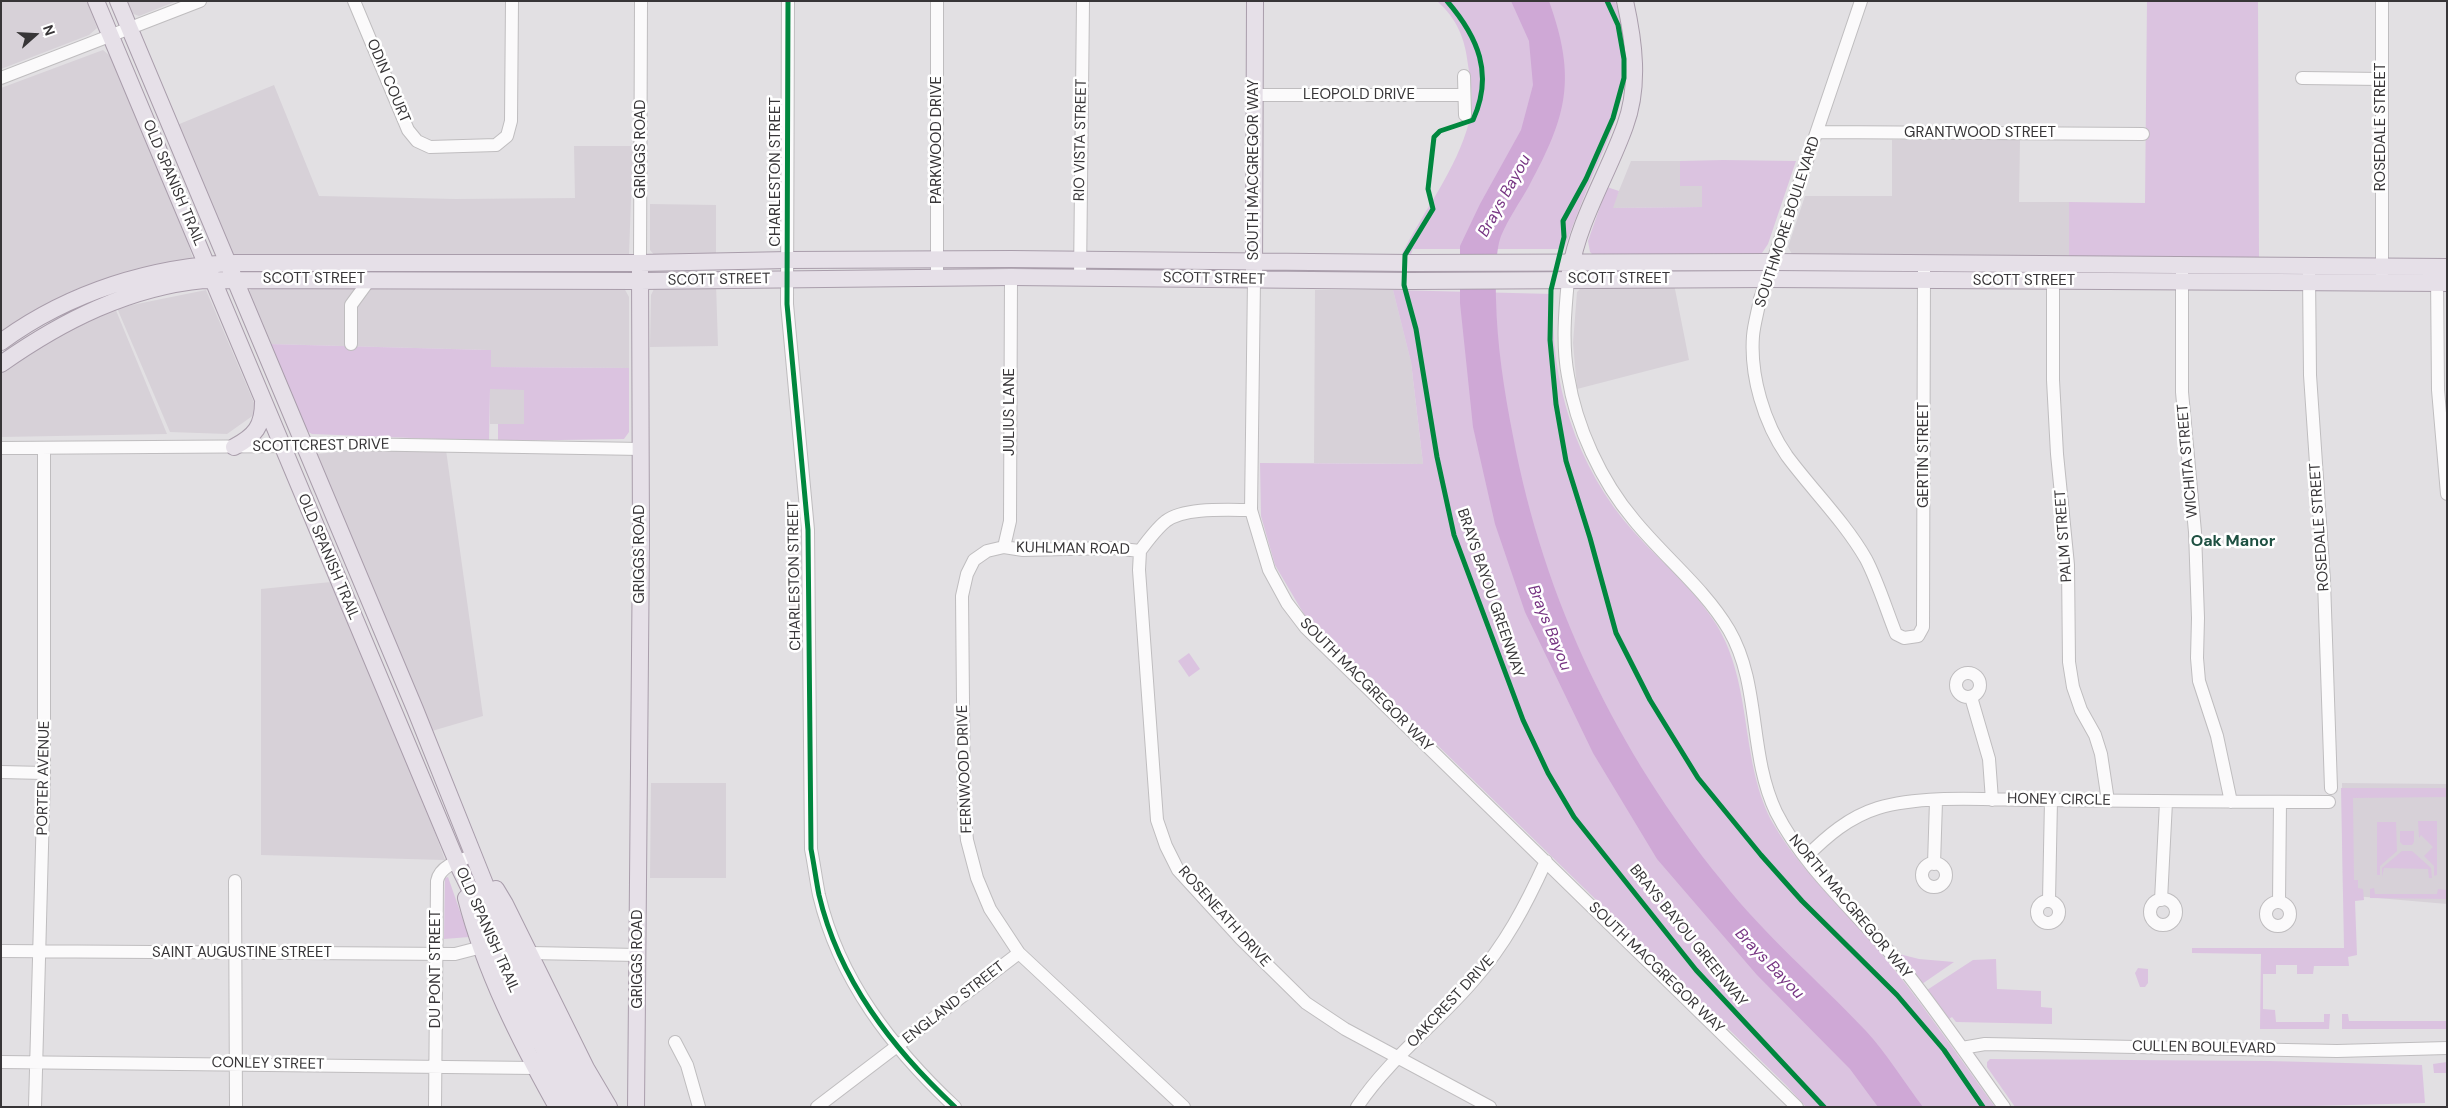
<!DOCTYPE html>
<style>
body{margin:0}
#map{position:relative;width:2448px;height:1108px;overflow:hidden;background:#e2e0e3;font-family:"DM Sans",sans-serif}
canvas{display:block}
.frame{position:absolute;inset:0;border:2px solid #373537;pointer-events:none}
.north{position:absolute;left:10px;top:10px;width:50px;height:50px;-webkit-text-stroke:4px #fff;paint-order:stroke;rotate:71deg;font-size:14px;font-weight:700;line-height:20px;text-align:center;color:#373537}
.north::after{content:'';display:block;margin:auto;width:18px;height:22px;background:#373537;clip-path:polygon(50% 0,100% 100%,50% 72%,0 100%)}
</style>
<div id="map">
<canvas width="2448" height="1108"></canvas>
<div class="frame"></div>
<div class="north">N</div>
</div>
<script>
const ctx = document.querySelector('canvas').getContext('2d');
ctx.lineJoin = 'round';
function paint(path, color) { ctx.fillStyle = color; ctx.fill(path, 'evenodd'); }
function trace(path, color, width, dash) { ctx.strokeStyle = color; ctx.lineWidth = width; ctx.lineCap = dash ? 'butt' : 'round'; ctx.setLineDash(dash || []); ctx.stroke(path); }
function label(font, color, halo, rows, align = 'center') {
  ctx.font = font + ' "DM Sans",sans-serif'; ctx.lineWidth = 5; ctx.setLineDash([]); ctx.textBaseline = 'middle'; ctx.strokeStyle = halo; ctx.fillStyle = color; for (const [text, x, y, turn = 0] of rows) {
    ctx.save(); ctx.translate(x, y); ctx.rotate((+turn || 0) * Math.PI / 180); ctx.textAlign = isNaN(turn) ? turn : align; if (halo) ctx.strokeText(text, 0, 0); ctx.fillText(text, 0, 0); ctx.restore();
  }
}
paint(new Path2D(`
 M1,1H87L97,28L89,35L1,69Z
 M125,1H177L139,16L131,13Z
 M103,50L110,56L184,231L193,259L1,337V88Z
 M274,85L319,196L456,199L575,198L574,146H633L629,254L626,257L233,255L177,125Z
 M1892,140H2020L2019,202H2069V258L1793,256L1788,247L1805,196H1892Z
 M1631,161H1680V186H1702V207L1612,208Z
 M650,204L716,205V258L655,256L650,250Z
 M716,284L718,346L650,347L651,295L654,289L658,286Z
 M1674,284L1689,360L1577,389L1573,343L1577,292L1581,288Z
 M254,286H623L629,297V368L491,367V350H488L269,344L248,292Z
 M206,290L258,412L227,434L170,432L117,308Z
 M1315,290H1393L1411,362L1423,464L1314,463Z
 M115,308L167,434L1,437V370L44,342Z
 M490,389H524V424H490Z
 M360,450H446L483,716L432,731L316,454Z
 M331,582L423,800L445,860L261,855V589Z
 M651,783H726V878H650Z
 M2342,783L2447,784V904L2343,895Z`), '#d7d1d8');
paint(new Path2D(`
 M1437,1H1615C1639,71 1620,114 1592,177C1582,201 1573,225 1564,249H1413L1411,254H1402C1424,210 1457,169 1469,122C1474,104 1471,82 1468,65C1465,38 1457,19 1437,1Z
 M2147,1H2258L2259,258H2069V202L2145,203Z
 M1723,160L1796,161L1768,244L1760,256H1594L1590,252L1588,241L1607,187L1619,191L1613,208L1702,207V186H1680V161Z
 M1393,290L1553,294C1550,381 1575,466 1634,532C1661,562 1694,589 1716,624C1754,685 1739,763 1774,825C1800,870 1842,906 1875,946C1918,997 1956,1053 1995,1107H1806L1786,1085L1305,616L1275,565L1261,516L1260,463L1423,464L1411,362Z
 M269,344L488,350H491V367L629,368V432L624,439L498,441V424H524V390L490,389L489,441L312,434L307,431Z
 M1189,653L1200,669L1189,677L1178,661Z
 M2341,788H2447V797L2353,798L2354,880H2358V888L2363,889L2364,900L2355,901L2357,955L2348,957L2349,966H2314L2313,974H2297V965H2276V974H2263V1009L2275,1010L2276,1022H2324V1014H2330L2329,1029H2260L2261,954L2192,953V948H2344Z
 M2418,821H2437V875L2434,876V866L2424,856L2433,847L2421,835L2419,838Z
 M2377,822H2396L2397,851L2380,866V875H2377Z
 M2400,831H2414V842L2412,845H2403L2400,842Z
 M2402,851H2412L2431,868L2432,878H2429L2428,869L2384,868L2382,877V868Z
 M448,877L469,937L444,939L445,878Z
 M2374,888L2375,894H2437L2438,889L2447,890V899L2370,898V889Z
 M1899,954L1919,959L1954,962L1922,984Z
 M1996,959L1997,989L2041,991V1007L2052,1008V1024L1956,1022L1952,1017L1949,1019L1927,990L1973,960Z
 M2138,968L2148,969V983L2145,987H2140L2135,973Z
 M2342,1014H2348L2349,1021H2447V1029H2342Z
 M1990,1059L2269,1061L2422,1065L2425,1103L2274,1107H2015L1987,1067V1062Z
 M2447,1062V1073H2434L2433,1064Z`), '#dbc3e0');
paint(new Path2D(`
 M1511,1H1549C1577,79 1567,116 1529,186C1520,202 1508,219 1501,236C1495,252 1496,281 1496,299C1497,345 1504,390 1513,436C1544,601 1617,751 1722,881C1765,936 1819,981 1866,1031C1887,1054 1904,1082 1923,1107H1878L1850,1069L1757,975L1657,859L1593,753L1525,612L1495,524L1473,427L1460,303V246L1480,204L1521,130L1533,85L1529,41Z`), '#cfa8d6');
const minor = new Path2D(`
 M354,1L408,130L417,141L430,147L496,145L507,136L511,121L512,1
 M788,1L787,304L808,530L811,849C814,864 816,880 819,895C839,980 892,1048 955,1107
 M937,1V278
 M1861,1L1760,299C1758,311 1754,324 1753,336C1750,376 1764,423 1787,456C1813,491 1844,521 1866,559C1878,582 1886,609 1896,634L1904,638L1918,636L1923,627L1924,264
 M1464,76L1465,115
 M1,78L200,1
 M2302,78L2381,79
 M1254,95H1464
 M1818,132L2143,134
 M640,263L641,1
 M2053,273V380L2057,454L2068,565L2069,662L2073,687L2081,710L2095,735L2101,754L2108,801
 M2182,273V392L2195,532L2198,618L2197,658L2199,681L2217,736L2231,802
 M2309,274L2310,375L2324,581L2331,788
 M2382,274V1
 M2437,275L2438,390L2447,494
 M1080,278L1083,1
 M1254,280L1251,510L1269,570L1287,603L1306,628L1797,1107
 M1568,280C1565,311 1562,345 1568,376C1576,427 1601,481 1634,520C1665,558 1704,588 1729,630C1761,685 1748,753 1776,812C1804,868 1858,914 1898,962C1935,1008 1969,1058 2004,1107
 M351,344V305L370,279
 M1,448L304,446L347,444L641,449
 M1004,547L1010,521L1011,277
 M1140,551L1113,548L1023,550L1004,547L987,551L974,560L967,574L962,596L964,807L967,840L977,878L990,909L1019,953L1184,1107
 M1140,551L1139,570L1157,820L1166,846L1178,870L1241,939L1306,1003L1345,1029L1490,1107
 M1140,551C1148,540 1156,529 1166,521C1185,507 1228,510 1251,510
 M1956 685a12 12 0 1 1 24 0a12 12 0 1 1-24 0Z
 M1971,697L1989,759L1992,800
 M1,772L44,773
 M1806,857C1827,836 1849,817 1878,808C1924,794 1991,800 2040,800C2136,801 2233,802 2329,802
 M1922 875a12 12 0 1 1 24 0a12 12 0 1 1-24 0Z
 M1934,864L1936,801
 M235,881L236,1107
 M2150 912a13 13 0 1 1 26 0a13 13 0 1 1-26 0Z
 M2049,900L2051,800
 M2161,900L2166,802
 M2037 912a11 11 0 1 1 22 0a11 11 0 1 1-22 0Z
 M2279,902L2280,802
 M2266 914a12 12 0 1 1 24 0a12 12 0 1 1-24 0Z
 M1,951L455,954L482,947
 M529,953L638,955
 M675,1042L687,1065L699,1107
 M1962,1048L1985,1044L2337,1051L2447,1048
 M1,1062L535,1068
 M35,1107L44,773V448
 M435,1107L437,881C440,865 461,860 475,855
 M817,1107L1019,953
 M1357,1107C1389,1059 1436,1024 1473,981C1505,945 1526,905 1546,861`);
const major = new Path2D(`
 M96,1L459,867L483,916L522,1007L574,1107
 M118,1L415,709L497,914L531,990L591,1107
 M1254,271L1255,1
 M1570,272C1578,221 1608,174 1625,126C1640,86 1634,41 1625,1
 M1,342C69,292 153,266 236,263H640L788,260L1011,259L1411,263L1772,262L2447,267
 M1,364C62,321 129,287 204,280L640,281L1011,277L1411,281L1767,279L2447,283
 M234,447C255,436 263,426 263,402
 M496,889L505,904L586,1068L609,1107
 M466,898C485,972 520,1041 557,1107
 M636,1107L641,541L640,270`);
trace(minor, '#bfbdbf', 14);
trace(major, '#a99dab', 18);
trace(minor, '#fbfafb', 12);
trace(major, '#e6e0e8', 16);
trace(new Path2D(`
 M788,1L787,304L808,530L811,849C814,864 816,880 819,895C839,980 892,1048 955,1107
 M1447,1C1478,37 1494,74 1473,120L1440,131L1434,137L1428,189L1433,209L1405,255L1404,285L1416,329L1437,457L1454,535L1523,720L1548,773L1574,817L1696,970L1824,1107
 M1607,1L1618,25L1624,59V78L1613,118L1586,179L1563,221L1564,237L1551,290L1550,340L1556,404L1566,461L1590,538L1616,633L1650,700L1698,778L1761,855L1802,901L1897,995L1944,1050L1983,1107`), '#00873e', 5);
label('15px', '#373537', '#fff', [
 ["ODIN COURT",388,81,67],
 ["LEOPOLD DRIVE",1359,95],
 ["ROSEDALE STREET",2381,127,-90],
 ["GRANTWOOD STREET",1980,133],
 ["PARKWOOD DRIVE",937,140,-90],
 ["RIO VISTA STREET",1081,140,-89],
 ["GRIGGS ROAD",641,149,-90],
 ["SOUTH MACGREGOR WAY",1254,170,-90],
 ["CHARLESTON STREET",776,172,-90],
 ["OLD SPANISH TRAIL",173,183,67],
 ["SOUTHMORE BOULEVARD",1788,222,-72],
 ["SCOTT STREET",314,279],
 ["SCOTT STREET",1214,279,1],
 ["SCOTT STREET",1619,279],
 ["SCOTT STREET",719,280,-1],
 ["SCOTT STREET",2024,281],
 ["JULIUS LANE",1010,412,-90],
 ["SCOTTCREST DRIVE",321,446,-1],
 ["GERTIN STREET",1924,455,-90],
 ["WICHITA STREET",2188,461,-95],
 ["ROSEDALE STREET",2320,527,-94],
 ["PALM STREET",2064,536,-94],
 ["KUHLMAN ROAD",1073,549,1],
 ["GRIGGS ROAD",640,554,-90],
 ["OLD SPANISH TRAIL",328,557,67],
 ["CHARLESTON STREET",795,576,-91],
 ["BRAYS BAYOU GREENWAY",1490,593,71],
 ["SOUTH MACGREGOR WAY",1366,685,45],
 ["FERNWOOD DRIVE",965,769,-92],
 ["PORTER AVENUE",44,778,-89],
 ["HONEY CIRCLE",2059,800,1],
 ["NORTH MACGREGOR WAY",1850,907,50],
 ["ROSENEATH DRIVE",1224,917,48],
 ["OLD SPANISH TRAIL",487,930,66],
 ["BRAYS BAYOU GREENWAY",1688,936,51],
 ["SAINT AUGUSTINE STREET",242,953],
 ["GRIGGS ROAD",638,959,-90],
 ["SOUTH MACGREGOR WAY",1656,968,44],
 ["DU PONT STREET",436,969,-90],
 ["OAKCREST DRIVE",1451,1002,-47],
 ["ENGLAND STREET",954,1003,-38],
 ["CULLEN BOULEVARD",2204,1048,1],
 ["CONLEY STREET",268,1064,1]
]);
label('italic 16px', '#773583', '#fff', [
 ["Brays Bayou",1505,196,-61],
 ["Brays Bayou",1549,628,68],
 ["Brays Bayou",1769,964,46]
]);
label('bold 16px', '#1e5042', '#fff', [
 ["Oak Manor",2233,542]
]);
</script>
